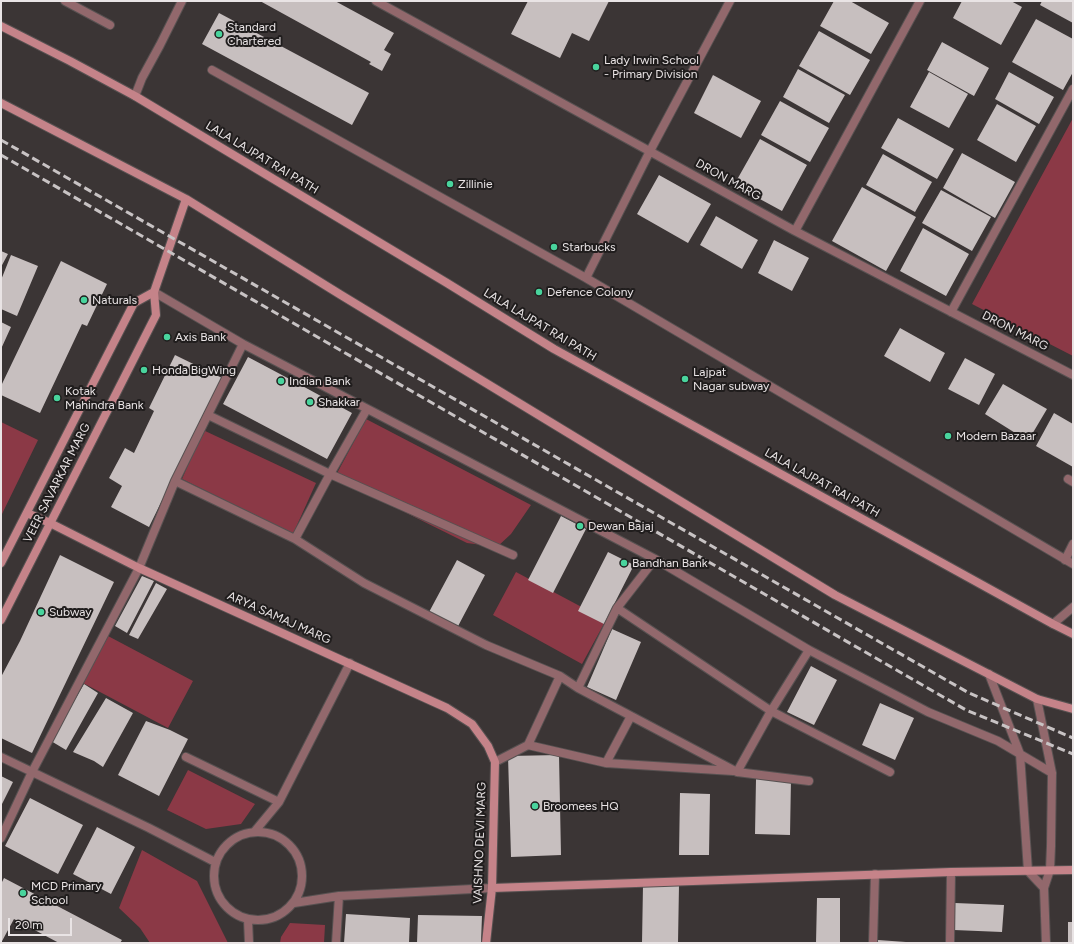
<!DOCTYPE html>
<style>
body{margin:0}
#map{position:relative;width:1074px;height:944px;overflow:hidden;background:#3b3535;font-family:Figtree,sans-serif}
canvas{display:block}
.frame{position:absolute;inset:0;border:2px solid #e9e4e5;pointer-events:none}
.scale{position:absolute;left:8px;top:918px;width:64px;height:18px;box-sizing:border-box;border:2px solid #e9e4e5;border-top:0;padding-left:5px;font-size:12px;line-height:14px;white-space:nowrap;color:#e9e4e5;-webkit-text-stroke:3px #201d1d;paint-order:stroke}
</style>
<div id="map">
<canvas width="1074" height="944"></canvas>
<div class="frame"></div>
<div class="scale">20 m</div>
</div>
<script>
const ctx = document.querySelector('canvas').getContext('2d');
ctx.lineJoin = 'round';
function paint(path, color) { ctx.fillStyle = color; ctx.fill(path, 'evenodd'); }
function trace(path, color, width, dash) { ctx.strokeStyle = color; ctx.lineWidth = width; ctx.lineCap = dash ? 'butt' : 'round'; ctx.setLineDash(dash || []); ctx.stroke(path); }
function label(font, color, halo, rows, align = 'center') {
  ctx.font = font + ' Figtree,sans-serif'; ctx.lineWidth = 4; ctx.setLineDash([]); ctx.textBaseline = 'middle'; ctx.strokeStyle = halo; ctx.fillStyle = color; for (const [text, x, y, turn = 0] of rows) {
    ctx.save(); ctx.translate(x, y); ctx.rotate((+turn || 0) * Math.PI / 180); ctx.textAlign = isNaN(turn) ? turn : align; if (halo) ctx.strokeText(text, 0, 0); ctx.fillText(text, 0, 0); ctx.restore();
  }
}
paint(new Path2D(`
 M1073,118V356L972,304Z
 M366,419L531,505L511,534L497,547L467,543L348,484L335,477Z
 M1,422L38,440L2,514L1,513Z
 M203,430L316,483L293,534L182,479Z
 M516,572L606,620L582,664L493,615Z
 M108,636L193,681L168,728L83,683Z
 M188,770L255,804L241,824L206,829L167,810Z
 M142,850L197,881L228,943H150L140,928L119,908Z
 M290,923L325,925L324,943H280L281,937Z`), '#8b3946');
paint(new Path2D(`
 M260,1H335L394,33L384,50L391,54L382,71L369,64L371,62Z
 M528,1H609L589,41L572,33L560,58L511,34Z
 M834,1H850L889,23L871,54L820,26Z
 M962,1H1011L1022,7L1001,45L953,18Z
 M1042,1H1073V23L1040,5Z
 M219,13L369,93L352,125L202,44Z
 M1036,19L1073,39V72L1063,90L1012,62Z
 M819,31L870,60L850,95L799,66Z
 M942,42L989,68L974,96L927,70Z
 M798,69L845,95L829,123L783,97Z
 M929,72L968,94L949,128L910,107Z
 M1009,72L1054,97L1039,124L995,99Z
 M713,75L761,101L741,138L694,113Z
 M780,101L829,128L810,162L761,135Z
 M997,104L1036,126L1016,162L977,140Z
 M898,118L954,149L937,179L881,148Z
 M760,139L807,165L782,211L734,185Z
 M962,153L1015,182L995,218L943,188Z
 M883,154L932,182L915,212L866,185Z
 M659,175L711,204L688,243L637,214Z
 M862,187L916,217L886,271L832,241Z
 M941,190L991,217L972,251L922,223Z
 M716,216L758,240L742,269L700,245Z
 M923,228L969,254L946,296L900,271Z
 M774,240L809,258L792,291L758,273Z
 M1,251L8,254L1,267Z
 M11,255L38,266L17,316L1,309V280Z
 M61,261L107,284L87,326L82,324L40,413L1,395V386Z
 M1,322L11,327L1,349Z
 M900,328L945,353L930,382L884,356Z
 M175,355L222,378L149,527L111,507L122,486L109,478L125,448L134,453L154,411L149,408Z
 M248,357L297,383L352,413L327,459L223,404Z
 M965,358L995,374L979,405L948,389Z
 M1003,384L1047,409L1028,441L985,414Z
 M1054,413L1073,424V467L1036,446Z
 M561,516L586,529L553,593L528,580Z
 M608,552L634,565L604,624L578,611Z
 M60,555L114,582L32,753L1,738V677L20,641Z
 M457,560L485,575L456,630L428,614Z
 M142,576L154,581L127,633L115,626Z
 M156,583L167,589L138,639L129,635Z
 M612,629L641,642L616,700L587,687Z
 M811,666L837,680L814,725L787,712Z
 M84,684L98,693L66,750L51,741Z
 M106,698L133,713L103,767L94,761L73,752Z
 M880,703L914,718L895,760L862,745Z
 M146,721L170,730L188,739L159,796L118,775Z
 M559,755L561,855L511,857L508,756Z
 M1,776L13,782L1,806Z
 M756,779H791L790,835L755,834Z
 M680,793L710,794L709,855H679Z
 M30,798L83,825L58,874L5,846Z
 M97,827L135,847L111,894L73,874Z
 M4,878L122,940L120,943H59L14,919L1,943V884Z
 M643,885H679L678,943H642Z
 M817,898H840V943H816Z
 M955,903L1004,905L1002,932L954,930Z
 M346,914L410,918L409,943H344Z
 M418,915L482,916L481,943H417Z
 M1068,922H1073V943H1068Z
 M878,940L906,942V943H878Z`), '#c7bfbf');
const street = new Path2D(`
 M65,1L110,25
 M376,1L795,231L1073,375
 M212,70L586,278L1073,564
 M135,96L142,78L160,45L182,1
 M795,231L920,1
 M586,278L650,151L730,1
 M154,292L243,344L655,559L809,650L928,712L998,741L1052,773
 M951,312L1073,89
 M208,415L330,474L513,555
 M1068,479L1073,482
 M175,481L295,539L330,474L367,409
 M295,539L364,583L486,645L560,676L578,688L737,772
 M1065,560L1073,544
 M617,608L771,711L890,772
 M1053,624L1073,607
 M989,674L1020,754L1028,871L1044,888L1046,943
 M578,688L617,608L655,559
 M1037,699L1052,773L1051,846L1050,870L1044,888
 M528,745L606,763L733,771
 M1,757L149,828L215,862
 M186,757L279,802
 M495,762L528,745L560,676
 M606,763L631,716
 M809,781L737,772L771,711L809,650
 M255,831L279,802L350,663
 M214 876a44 44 0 1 1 88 0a44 44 0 1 1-88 0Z
 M1,838L32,772L139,568L175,481L243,344
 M294,903L339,896L492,888
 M248,920L249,943
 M336,943L339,896
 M873,943L875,874
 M950,943L951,872`);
const secondary = new Path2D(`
 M1,26L70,61L135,96L447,283L554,349L1053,624L1073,634
 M1,103L186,199L341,295L835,595L1037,699L1073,709
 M27,513L50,523L139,568L447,708L472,724L488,746L495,762L492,888L486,943
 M1,563L134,303L154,292
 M1,620L156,315L154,292L186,199
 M492,888L951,872L1073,870`);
trace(street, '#575151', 10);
trace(secondary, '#575151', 10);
trace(street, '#92686c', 8);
trace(secondary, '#c58389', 8);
trace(new Path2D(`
 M1,140L969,693L1073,738
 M1,155L966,710L1073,754`), '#c8c3c4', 3, [8, 4]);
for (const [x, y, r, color] of [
 [219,34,4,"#49d49d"],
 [596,67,4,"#49d49d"],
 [450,184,4,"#49d49d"],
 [554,247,4,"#49d49d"],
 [539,292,4,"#49d49d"],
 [84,300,4,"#49d49d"],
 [167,337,4,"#49d49d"],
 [144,370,4,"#49d49d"],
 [685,379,4,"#49d49d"],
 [281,381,4,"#49d49d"],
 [57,398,4,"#49d49d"],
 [310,402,4,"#49d49d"],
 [948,436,4,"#49d49d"],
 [580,526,4,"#49d49d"],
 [624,563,4,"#49d49d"],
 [41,612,4,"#49d49d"],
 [535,806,4,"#49d49d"],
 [23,893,4,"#49d49d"]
]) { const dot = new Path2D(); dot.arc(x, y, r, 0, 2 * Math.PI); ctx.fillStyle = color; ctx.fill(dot); trace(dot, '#201d1d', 1.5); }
label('12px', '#e9e4e5', '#201d1d', [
 ["Standard",227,27],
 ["Chartered",227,41],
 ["Lady Irwin School",604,60],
 ["- Primary Division",604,74],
 ["Zillinie",458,184],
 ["Starbucks",562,247],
 ["Defence Colony",547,292],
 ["Naturals",92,300],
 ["Axis Bank",175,337],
 ["Honda BigWing",152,370],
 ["Lajpat",693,372],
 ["Nagar subway",693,386],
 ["Indian Bank",289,381],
 ["Kotak",65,391],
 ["Mahindra Bank",65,405],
 ["Shakkar",318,402],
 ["Modern Bazaar",956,436],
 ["Dewan Bajaj",588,526],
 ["Bandhan Bank",632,563],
 ["Subway",49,612],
 ["Broomees HQ",543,806],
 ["MCD Primary",31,886],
 ["School",31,900]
], 'left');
label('12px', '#e9e4e5', '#201d1d', [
 ["LALA LAJPAT RAI PATH",262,158,31],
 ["DRON MARG",728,180,29],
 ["LALA LAJPAT RAI PATH",540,325,31],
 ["DRON MARG",1015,331,27],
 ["VEER SAVARKAR MARG",57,483,-63],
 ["LALA LAJPAT RAI PATH",822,483,29],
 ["ARYA SAMAJ MARG",279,618,24],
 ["VAISHNO DEVI MARG",480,843,-88]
]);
</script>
